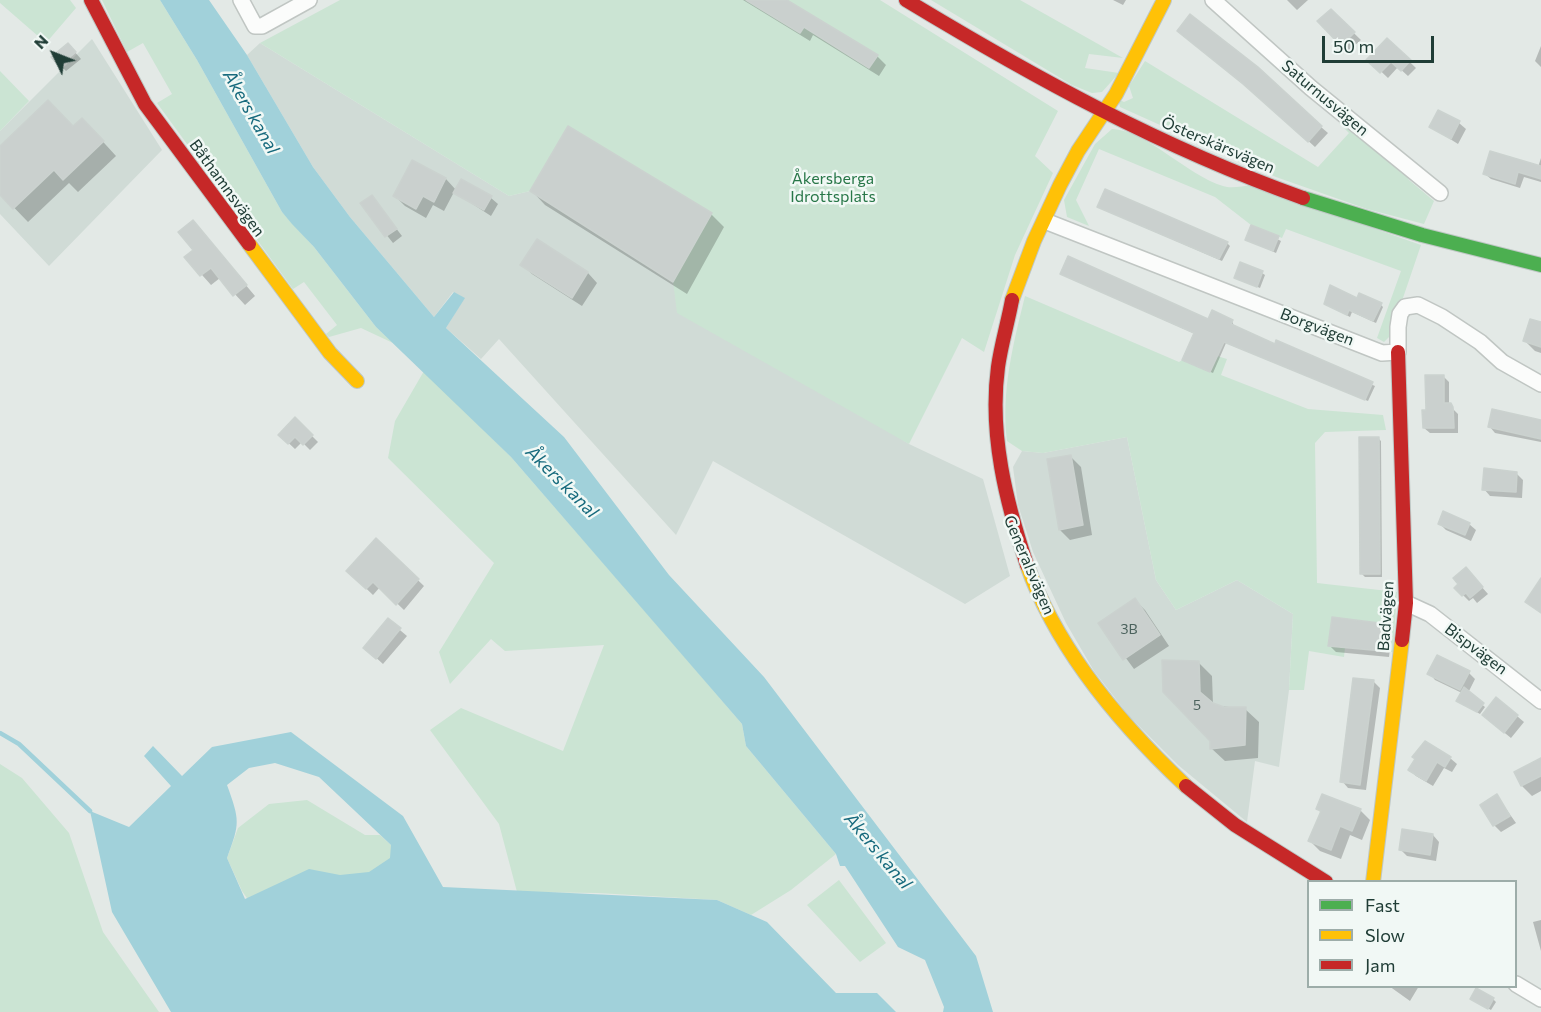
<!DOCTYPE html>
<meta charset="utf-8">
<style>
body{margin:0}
#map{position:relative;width:1541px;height:1012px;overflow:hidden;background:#e3e9e6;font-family:Commissioner,sans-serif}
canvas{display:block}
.legend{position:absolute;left:1307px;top:880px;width:210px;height:108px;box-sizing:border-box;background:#f1f8f5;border:2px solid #9dada9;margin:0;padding:8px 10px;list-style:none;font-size:18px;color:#203d36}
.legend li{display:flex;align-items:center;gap:12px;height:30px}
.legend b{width:30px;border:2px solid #9dada9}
.north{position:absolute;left:24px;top:24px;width:60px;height:60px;-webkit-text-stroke:4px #f1f8f5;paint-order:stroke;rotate:313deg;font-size:16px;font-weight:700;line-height:24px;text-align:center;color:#203d36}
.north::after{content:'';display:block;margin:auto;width:21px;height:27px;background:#203d36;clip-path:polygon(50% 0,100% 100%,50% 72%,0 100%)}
.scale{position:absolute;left:1322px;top:36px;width:112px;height:27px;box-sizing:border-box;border:3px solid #203d36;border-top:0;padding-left:8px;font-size:18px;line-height:21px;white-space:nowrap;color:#203d36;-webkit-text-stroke:4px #f1f8f5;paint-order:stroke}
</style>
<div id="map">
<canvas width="1541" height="1012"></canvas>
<ul class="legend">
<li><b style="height:8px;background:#4caf50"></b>Fast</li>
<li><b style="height:8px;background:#ffc107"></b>Slow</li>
<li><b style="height:8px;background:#c62828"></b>Jam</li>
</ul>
<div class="north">N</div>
<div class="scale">50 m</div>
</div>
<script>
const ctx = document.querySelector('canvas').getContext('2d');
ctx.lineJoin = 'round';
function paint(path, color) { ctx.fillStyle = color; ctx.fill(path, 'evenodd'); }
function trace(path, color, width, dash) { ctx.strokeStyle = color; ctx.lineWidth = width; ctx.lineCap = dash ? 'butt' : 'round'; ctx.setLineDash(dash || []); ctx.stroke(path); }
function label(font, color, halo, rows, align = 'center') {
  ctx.font = font + ' Commissioner,sans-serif'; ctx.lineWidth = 5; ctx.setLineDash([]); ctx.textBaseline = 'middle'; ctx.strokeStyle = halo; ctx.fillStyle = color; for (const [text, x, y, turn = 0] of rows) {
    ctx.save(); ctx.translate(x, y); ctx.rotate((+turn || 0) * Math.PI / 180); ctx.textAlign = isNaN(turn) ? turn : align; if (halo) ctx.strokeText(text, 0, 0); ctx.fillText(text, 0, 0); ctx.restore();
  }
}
paint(new Path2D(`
 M92,39L162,150L49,266L0,214V131Z
 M260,43L509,196L530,191L673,282L909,444L983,479L1010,576L965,604L713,461L676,535L499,339L481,359L446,328L464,298L453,292L434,317L350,217L313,167L247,55Z
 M1127,437L1156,580L1176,610L1237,580L1293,614L1289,690L1279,767L1255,761L1247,822L1178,765L1129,716L1094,671L1066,623L1033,552L1018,505L1013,467L1022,451L1043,453Z`), '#d0dbd6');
paint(new Path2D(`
 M0,0H70L76,8L46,43L0,3Z
 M102,0H160L197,60L282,212L314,247L376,327L393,343L361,328L329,337L326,334L337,325L304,282L293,289L157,103L172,94L143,43L127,52Z
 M340,0H880L1058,111L1035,156L1053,173L1015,255L984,352L962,338L909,444L677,313L673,281L530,191L509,196L260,43Z
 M931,0H1020L1123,58L1089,54L1085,68L1119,73L1102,92L1092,93L1072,85Z
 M1145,61L1318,167L1349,133L1339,123L1342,122L1401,167L1409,180L1434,201L1424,224L1367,209L1276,177L1120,107L1118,99L1124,102L1133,98L1129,86Z
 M0,71L29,101L0,131Z
 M1112,129C1146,130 1188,176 1223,186C1231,189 1243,186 1251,185L1421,245L1390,336L1384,342L1377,338L1401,271L1286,229L1282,238L1251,225L1215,197L1099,149L1076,200L1089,226L1067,217L1064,200L1095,144Z
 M1025,296L1179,362L1182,360L1210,372L1217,356L1227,359L1221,375L1308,409L1383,415L1386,430L1325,432L1315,443L1317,583L1397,592L1393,652L1383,651L1386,624L1332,617L1328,645L1345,648L1344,657L1309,651L1304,690H1289L1293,614L1237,580L1176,610L1156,580L1127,437L1043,453L1022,451L1007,441C1001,391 1013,345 1025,296Z
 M424,371L511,457L665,634L742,724L746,746L836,854L791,890L751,915L717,900L598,893L517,892L499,824L430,730L461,708L563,751L604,645L505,651L491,639L450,684L439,652L494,563L388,458L395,421Z
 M0,764L22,778L69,833L103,932L159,1012H0Z
 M307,800L365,835H380L391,845L397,861L279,944L242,891L227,858L238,828L269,804Z
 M839,880L886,943L860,962L807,905Z`), '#cbe4d3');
paint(new Path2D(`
 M160,0H209L247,55L313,167L350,217L434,317L454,292L465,298L446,328L564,437L669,575L764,677L976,956L993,1012H943L944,1007L925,960L898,947L845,866H840L836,854L746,746L742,724L511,457L376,327L314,247L292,224L282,212L197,60Z
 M291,732L403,816L443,887L717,900L767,922L836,993H877L896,1012H171L112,912L90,811L129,827L171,786L144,756L153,746L182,776L212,747ZM275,763L319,777L391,845L390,858L369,872L340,875L309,869L245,899L227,858C240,823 240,821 227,785L249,768Z`), '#a1d1da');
paint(new Path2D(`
 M743,0H784L877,56L886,65L879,76L813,35L810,41Z
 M1113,0H1126L1123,5Z
 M1287,0H1308L1297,10Z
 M1331,11L1361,40L1348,51L1319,21Z
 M1387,40L1416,68L1408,76L1398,67L1388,78L1369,60Z
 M1541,46V67L1535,61Z
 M74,51L81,59L66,71L60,65Z
 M1252,90L1321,127L1328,133L1315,147Z
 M1459,123L1466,129L1458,144L1431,127Z
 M73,128L95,133L116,156L78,192L69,183L28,222L0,193V148Z
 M1541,158V182L1524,177L1520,188L1491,179L1485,174L1538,167Z
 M413,162L446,179L456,190L462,181L491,198L498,204L491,216L454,192L444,211L433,205L426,218L405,206L395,196Z
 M532,191L711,214L724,227L687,294L545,205Z
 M372,197L402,236L393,243L362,204Z
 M1098,207L1227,243L1230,246L1222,261Z
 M193,222L255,296L245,305L220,278L211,285L186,257L195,250Z
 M1252,227L1281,241L1276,253L1246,239Z
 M537,241L588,273L597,283L582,306L532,274L522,264Z
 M1262,273L1265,275L1260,288L1236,277Z
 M1062,274L1209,321H1232L1234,326L1276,346L1375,386L1368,401L1226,343L1213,373L1187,362L1195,334Z
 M1326,304L1381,305L1383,307L1376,323L1352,312L1350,317Z
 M1541,324V353L1535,351L1525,341Z
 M1443,376L1449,382V405L1458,414V433H1430L1424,428Z
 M295,419L318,442L310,450L302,442L295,449L280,435Z
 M1541,422V442L1495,433L1490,427Z
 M1378,438L1381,441L1382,577H1365L1362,574Z
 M1071,457L1081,467L1092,535L1070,540L1060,530Z
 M1516,473L1523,480L1522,498L1490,496L1484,489Z
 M1440,524H1469L1476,530L1471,541L1446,530Z
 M376,540L424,586L404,610L380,587L373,595L348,571Z
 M1472,576L1488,594L1477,603L1473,598L1469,601L1456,588Z
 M1135,600L1145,610L1169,646L1134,669L1100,623Z
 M388,620L407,636L383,664L372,654Z
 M1386,625L1392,632L1389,657L1336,652L1329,645Z
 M1198,662L1212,676L1213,705L1245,709L1259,722L1258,758L1225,761L1211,748V741L1164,691Z
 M1429,673H1469L1475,679L1468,693L1485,707L1480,714L1461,703L1462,693L1435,680Z
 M1373,681L1380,688L1366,790L1348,788L1342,781Z
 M1497,699L1524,722L1511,738L1490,721Z
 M1420,747L1450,758L1457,764L1452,772L1444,768L1433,786L1416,776L1410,770Z
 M1541,760V791L1532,796L1522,786L1516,772Z
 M1497,796L1516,823L1501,832L1494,825Z
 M1318,809L1360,810L1370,820L1362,840L1350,835L1341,859L1320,851L1310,841L1321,813Z
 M1433,835L1439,842L1436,861L1407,856L1401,850Z
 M1541,920V951L1533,922Z
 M1389,986H1419L1410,1001Z
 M1493,999L1496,1002L1491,1010L1475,1001Z`), '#0003');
trace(new Path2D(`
 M0,733L19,744L90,811`), '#a1d1da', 4.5);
const building = new Path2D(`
 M746,0H787L878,55L869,68L804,27L800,33Z
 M1331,9L1355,32L1341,46L1317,21Z
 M1190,14L1258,67L1322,126L1308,142L1243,84L1177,31Z
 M1387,38L1411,60L1401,71L1391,62L1380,73L1366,60Z
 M68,43L76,52L59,66L51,57Z
 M48,100L73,126L82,118L104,141L63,180L54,170L13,209L0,195V146Z
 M1438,110L1460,121L1451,139L1429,127Z
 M568,126L712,213L673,282L530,191Z
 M1490,151L1541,166V179L1518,172L1515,184L1483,174Z
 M412,160L446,178L434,202L423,196L416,209L393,196Z
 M461,179L492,196L484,210L453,193Z
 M1105,189L1228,242L1219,259L1097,207Z
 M372,195L397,229L385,237L360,203Z
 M193,220L247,285L233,296L211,268L200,276L184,257L193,250L178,232Z
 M1251,225L1279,236L1273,251L1245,240Z
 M537,239L588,272L572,298L520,265Z
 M1068,256L1208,319L1212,310L1233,320L1231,324L1275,344L1276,340L1373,382L1365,400L1224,342L1210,372L1182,360L1194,333L1060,274Z
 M1240,262L1263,271L1257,287L1234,278Z
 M1330,285L1357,298L1359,293L1382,303L1373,321L1349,310L1347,315L1324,304Z
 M1530,319L1541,322V347L1523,341Z
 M1425,375H1444V403H1451L1453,407L1454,428H1423L1422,410H1426Z
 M1492,409L1541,420V439L1488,427Z
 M295,417L313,435L303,445L295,437L288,444L278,435Z
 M1359,437H1379L1380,574H1360Z
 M1071,455L1083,525L1059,530L1047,459Z
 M1484,468L1517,472L1516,492L1482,490Z
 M1443,511L1470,523L1465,535L1438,524Z
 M376,538L419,579L396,605L373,582L366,589L346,571Z
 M1466,567L1483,587L1470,598L1466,593L1462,596L1454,588L1458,584L1453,578Z
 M1541,578V613L1525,602Z
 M1135,598L1160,635L1123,660L1098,623Z
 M1332,617L1387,624L1383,651L1328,646Z
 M388,618L401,628L376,659L363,648Z
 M1437,655L1470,671L1460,690L1427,674Z
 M1162,660L1199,661L1200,692L1213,703L1224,707H1246L1245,745L1210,749V741L1163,692Z
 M1353,678L1374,680L1360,785L1340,782Z
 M1464,687L1484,703L1477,712L1456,701Z
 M1496,697L1518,715L1504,733L1482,715Z
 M1425,741L1451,757L1445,767L1437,762L1426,781L1408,770L1415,759L1412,757Z
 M1541,758V776L1521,786L1514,772Z
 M1322,794L1361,809L1352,831L1340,826L1331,850L1308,841L1321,811L1316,809Z
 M1497,794L1510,816L1493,826L1480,805Z
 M1402,829L1433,834L1430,855L1399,850Z
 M1476,988L1494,998L1488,1009L1470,999Z`);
paint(building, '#cad0ce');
trace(building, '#cbd2cf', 1.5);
const street = new Path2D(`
 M241,0L255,26H262L309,0
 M1213,0L1311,88L1440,193
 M1045,221L1382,353L1398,352V327L1400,314L1405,307L1418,305L1442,317L1480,342L1502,362L1541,384
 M1406,603L1430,614L1541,701
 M1516,984L1541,999`);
const fast = new Path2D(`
 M1303,198L1422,235L1541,265`);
const slow = new Path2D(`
 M249,244L330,353L357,381
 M1012,300L1034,241L1060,185L1078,151L1116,94L1164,0
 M1027,565C1057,650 1121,725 1186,786
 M1373,882L1402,640`);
const jam = new Path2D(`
 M91,0L145,104L249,244
 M906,0C1035,78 1161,147 1303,198
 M1012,300C1008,322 1001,345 998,367C989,434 1006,502 1027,565
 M1398,352L1406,603L1402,640
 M1186,786L1235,825L1326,882`);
trace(street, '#c0c6c3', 18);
trace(fast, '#bec7c4', 16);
trace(slow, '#bec7c4', 16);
trace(jam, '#bec7c4', 16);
trace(street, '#fbfcfb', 15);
trace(fast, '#4caf50', 14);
trace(slow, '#ffc107', 14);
trace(jam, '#c62828', 14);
label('14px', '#4b625d', null, [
 ["3B",1129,629],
 ["5",1197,705]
]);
label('16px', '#203d36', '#f1f8f5', [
 ["Saturnusvägen",1325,98,40],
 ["Österskärsvägen",1218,145,23],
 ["Båthamnsvägen",227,188,54],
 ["Borgvägen",1317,327,21],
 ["Generalsvägen",1029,565,67],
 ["Badvägen",1386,616,-86],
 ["Bispvägen",1476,649,37]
]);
label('16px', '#287748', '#f1f8f5', [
 ["Åkersberga",833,179],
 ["Idrottsplats",833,197]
]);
label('italic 18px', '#176a7d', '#f1f8f5', [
 ["Åkers kanal",251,112,60],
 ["Åkers kanal",562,482,45],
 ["Åkers kanal",878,851,50]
]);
</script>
